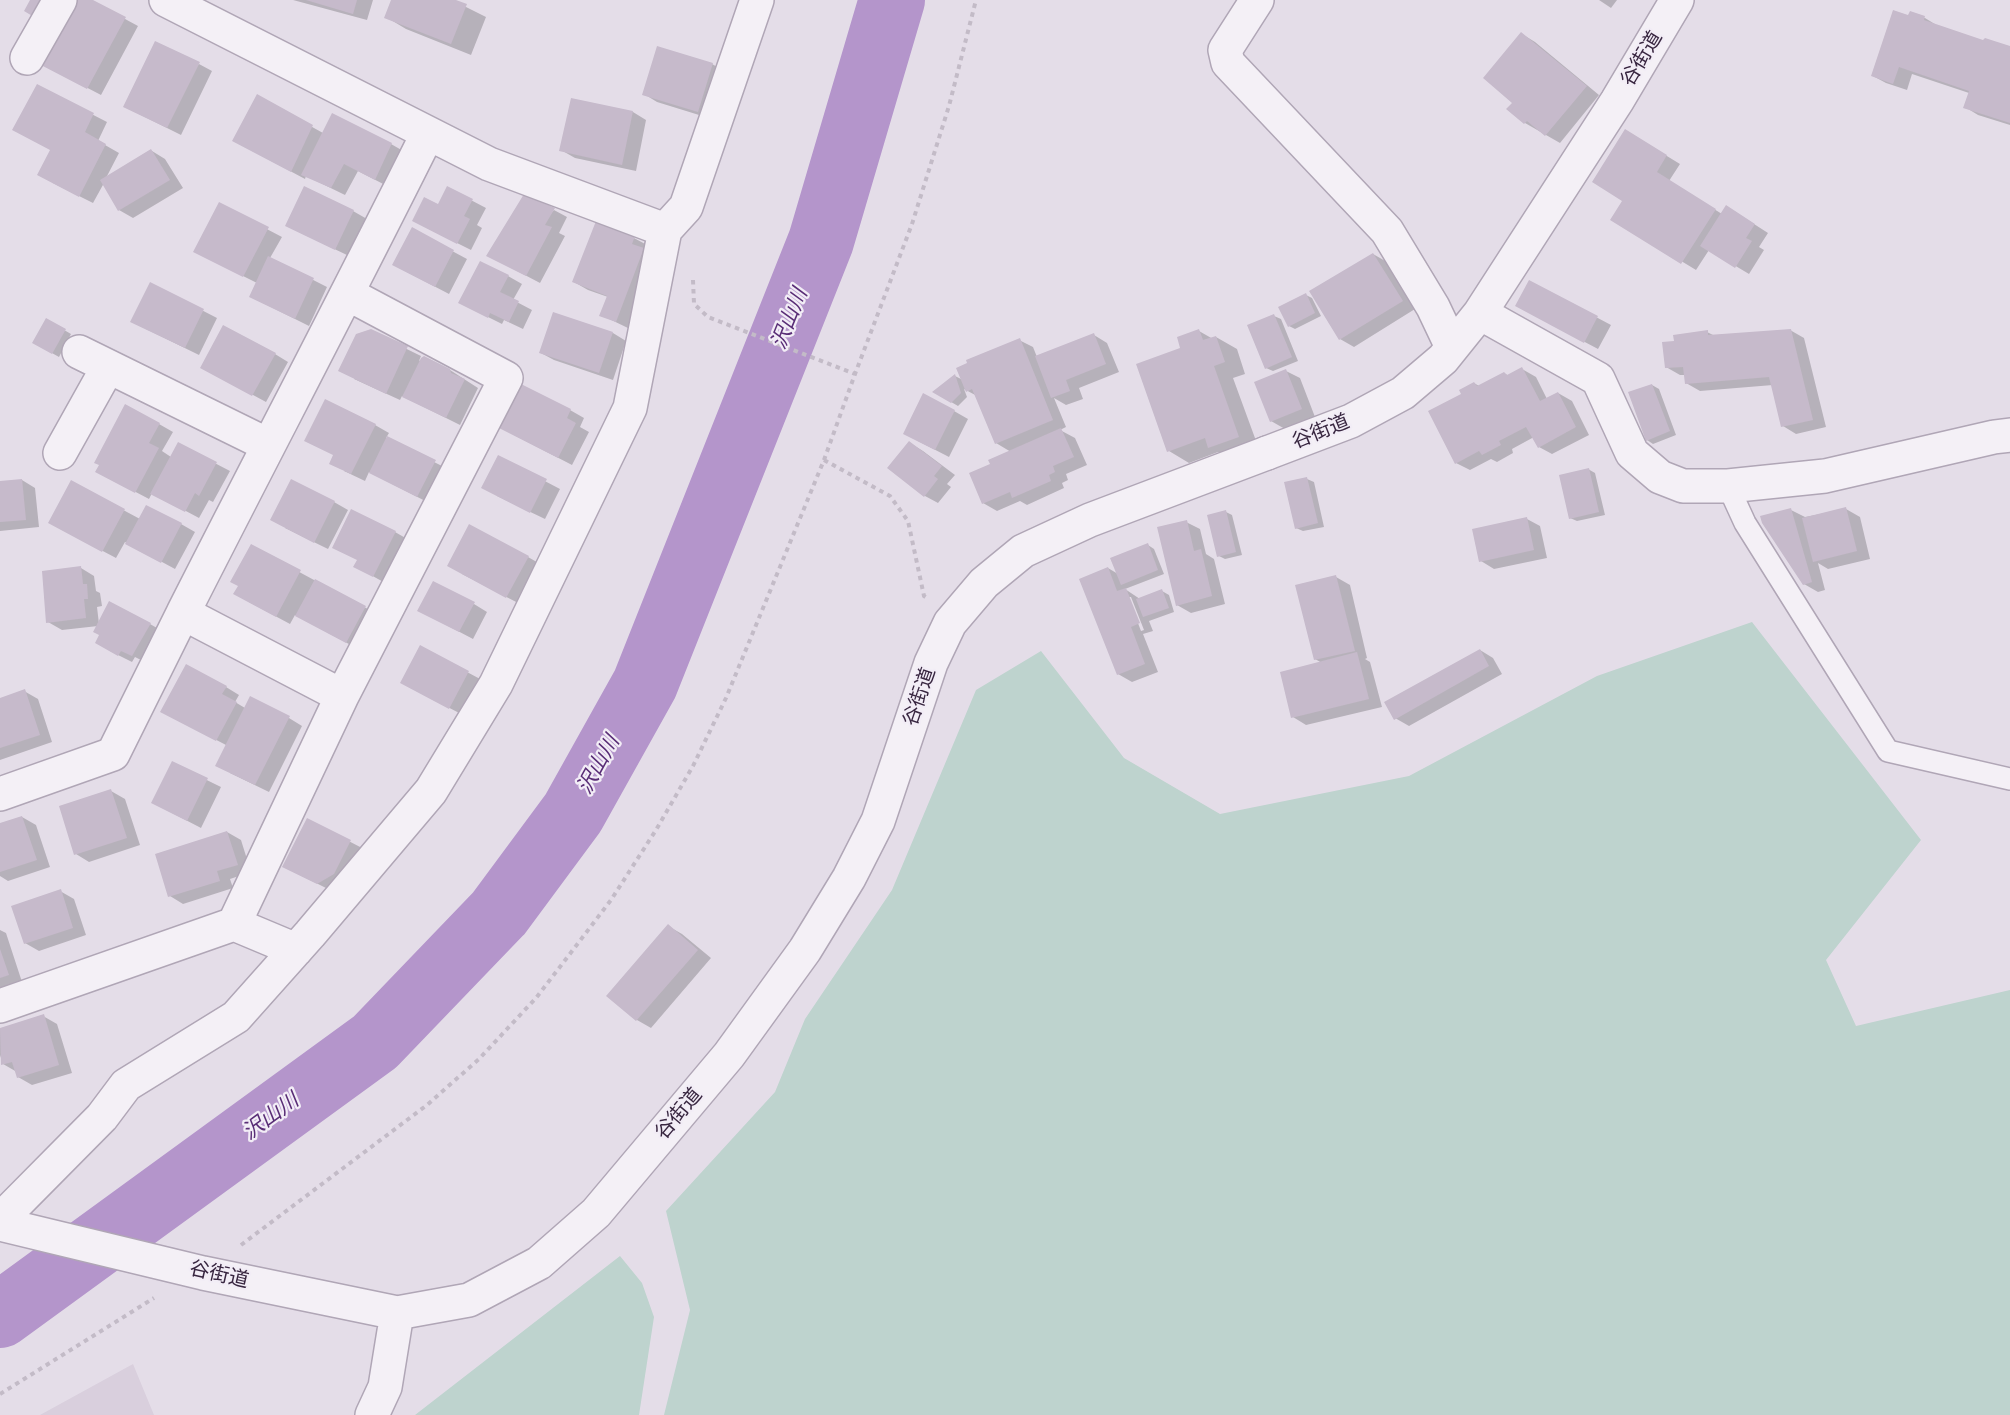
<!DOCTYPE html>
<meta charset="utf-8">
<style>
body{margin:0}
canvas{display:block;background:#e4dde8}
</style>
<canvas width="2010" height="1415"></canvas>
<script>
const ctx = document.querySelector('canvas').getContext('2d');
ctx.lineJoin = 'round';
function paint(path, color) { ctx.fillStyle = color; ctx.fill(path, 'evenodd'); }
function trace(path, color, width, dash) { ctx.strokeStyle = color; ctx.lineWidth = width; ctx.lineCap = dash ? 'butt' : 'round'; ctx.setLineDash(dash || []); ctx.stroke(path); }
function label(font, color, halo, rows, align = 'center') {
  ctx.font = font + ' "Fira Sans Condensed","Noto Sans JP",sans-serif'; ctx.lineWidth = 4.5; ctx.setLineDash([]); ctx.textBaseline = 'middle'; ctx.strokeStyle = halo; ctx.fillStyle = color; for (const [text, x, y, turn = 0] of rows) {
    ctx.save(); ctx.translate(x, y); ctx.rotate((+turn || 0) * Math.PI / 180); ctx.textAlign = isNaN(turn) ? turn : align; if (halo) ctx.strokeText(text, 0, 0); ctx.fillText(text, 0, 0); ctx.restore();
  }
}
paint(new Path2D(`
 M133,1364L154,1415H40Z`), '#d9cfdd');
paint(new Path2D(`
 M1752,622L1921,840L1826,960L1856,1026L2010,990V1415H664L690,1310L666,1211L775,1092L805,1019L892,890L976,690L1041,651L1124,758L1220,814L1409,776L1597,676Z
 M620,1256L642,1283L654,1317L639,1415H415Z`), '#bed3ce');
paint(new Path2D(`
 M90,0L138,26L101,95L55,71Z
 M293,0H373L367,20Z
 M393,0H452L486,17L471,55L406,29L386,17Z
 M1599,0H1617L1611,8Z
 M1909,17L1925,18L1938,26L1983,42L2010,48V125L1978,115L1965,107L1969,93L1912,74L1907,90L1886,83L1873,76Z
 M1522,34L1535,42L1599,95L1560,143L1525,123L1514,103Z
 M199,64L212,71L181,135L139,114Z
 M712,64L726,72L712,119L657,102L644,94Z
 M37,86L107,122L98,141L119,153L106,178L152,151L165,159L183,188L133,218L119,210L104,183L93,203L53,183L52,150Z
 M258,97L323,133L391,144L405,152L389,187L358,171L345,195L306,176L305,179L247,148Z
 M572,99L633,112L646,120L636,171L575,158L561,150Z
 M1639,139L1680,164L1669,181L1722,214L1740,215L1768,233L1759,247L1764,250L1749,274L1709,250L1696,270L1612,219L1624,200Z
 M448,188L486,208L477,225L482,228L471,250L427,228Z
 M219,204L282,237L270,258L327,287L309,326L251,297L257,283L209,259Z
 M554,210L567,217L559,233L565,236L540,283L502,263Z
 M353,211L367,219L349,256L301,233Z
 M413,230L467,259L449,294L407,272Z
 M634,238L647,245L630,329L601,315L608,297L588,290L574,282Z
 M1373,254L1387,262L1415,309L1354,347L1340,339Z
 M508,276L522,284L513,300L532,310L523,329L504,320L502,324L474,310Z
 M1530,282L1611,325L1598,349L1530,313Z
 M151,284L217,318L199,355L146,329Z
 M1306,295L1312,298L1321,316L1295,329L1289,326Z
 M1274,316L1281,319L1298,361L1273,371L1266,368Z
 M47,320L71,334L59,357L34,343Z
 M1790,330L1804,338L1826,427L1796,434L1783,426L1773,385L1700,391L1686,383L1685,375H1680L1666,367L1707,332L1715,336Z
 M370,331L421,356L419,361L424,358L450,370L478,388L460,425L402,396L400,400L354,379Z
 M1199,331L1213,339L1216,337L1237,349L1245,374L1233,378L1259,449L1230,459L1218,452L1189,463L1169,451L1182,349Z
 M613,333L626,341L613,380L554,360L541,353Z
 M1094,335L1107,343L1119,372L1079,388L1083,399L1066,405L1054,398L1066,427L1060,430L1075,438L1087,465L1066,474L1068,480L1062,483L1064,488L1027,505L1020,501L997,511L983,503L992,465L1011,452L996,443L977,396L964,389L967,397L958,406L934,392L955,376L963,380L1019,340L1033,347L1037,357Z
 M275,354L288,362L266,402L216,375Z
 M1522,369L1536,377L1547,399L1558,393L1572,401L1589,435L1552,454L1539,447L1534,437L1512,449L1513,453L1497,462L1491,459L1470,470L1456,463L1463,395L1474,383L1479,386L1504,373L1509,376Z
 M1286,371L1300,378L1315,417L1285,429L1271,421Z
 M1652,385L1659,389L1676,435L1653,444L1647,440Z
 M570,410L584,418L580,427L589,432L572,465L514,435Z
 M954,411L968,419L949,457L918,441Z
 M159,424L173,432L162,451L171,457L178,444L230,471L213,502L209,500L199,518L152,493L149,499L111,479Z
 M375,425L389,433L386,438L448,469L431,504L369,472L365,481L344,471Z
 M910,443L923,451L955,475L947,484L951,487L938,503L925,496Z
 M499,457L560,489L545,519L497,496Z
 M1588,469L1595,473L1605,515L1577,521L1570,518Z
 M1307,479L1314,482L1324,527L1303,531L1296,528Z
 M22,480L35,488L39,527L0,531V482Z
 M71,482L140,519L181,524L195,532L175,569L125,542L116,558L63,530Z
 M334,502L348,510L328,549L285,528Z
 M1846,509L1860,517L1870,559L1828,569L1818,563L1825,590L1818,592L1804,584L1791,510L1805,517Z
 M1226,512L1232,515L1242,555L1225,559L1219,556Z
 M1527,519L1540,526L1547,558L1494,569L1481,561Z
 M1186,522L1200,529L1206,554L1214,559L1225,604L1191,613L1177,605Z
 M395,532L409,540L387,584L369,574Z
 M1148,545L1154,549L1164,574L1125,589L1140,599L1162,591L1169,595L1174,612L1149,621L1153,631L1143,634L1158,672L1132,682L1118,674L1108,568L1118,574ZM1128,597H1131L1144,630L1141,631Z
 M251,546L379,615L360,650L295,615L290,624L249,602L240,586Z
 M528,557L542,565L520,604L462,574Z
 M81,568L94,576L96,591L100,593L102,606L97,607L99,624H150L164,632L147,663L135,657L132,662L110,651L98,626L62,630L48,622Z
 M1336,577L1350,585L1367,658L1365,659L1370,662L1382,707L1306,725L1293,717L1322,663L1315,659Z
 M474,604L487,612L473,639L433,618Z
 M420,647L482,680L463,715L415,690Z
 M1480,650L1493,658L1502,674L1409,726L1395,718Z
 M226,687L239,695L235,702L245,708L289,718L302,726L269,792L230,773L226,745L176,719Z
 M24,691L38,699L52,742L0,760V699Z
 M172,763L221,787L201,828L153,803Z
 M111,791L125,799L140,845L89,862L76,854Z
 M22,817L36,825L50,867L8,881L0,876V825Z
 M308,820L364,849L332,891L298,874Z
 M227,832L241,840L251,872L230,879L233,888L183,904L170,896Z
 M60,891L74,899L86,935L39,951L25,943Z
 M668,926L682,934L711,958L651,1028L637,1020L608,996Z
 M0,930L6,933L22,982L0,990Z
 M43,1016L57,1024L72,1073L32,1085L18,1077L17,1072L3,1064L0,1055V1029Z`), '#0003');
trace(new Path2D(`
 M0,1315L375,1042L499,913L573,813L645,684L821,241L892,0`), '#b495cb', 66);
paint(new Path2D(`
 M30,0H43L34,17L24,11Z
 M73,0H93L126,17L87,89L39,64Z
 M306,0H357L353,14Z
 M391,0H456L467,4L451,44L384,18Z
 M1893,10L1908,15L1910,11L1925,16L1924,20L1983,40L1985,38L2010,46V123L1963,108L1969,91L1899,67L1893,84L1871,76Z
 M1521,32L1587,86L1545,136L1527,121L1524,124L1506,109L1512,103L1483,78Z
 M155,41L200,62L167,128L123,107Z
 M657,46L713,63L698,112L642,95Z
 M37,84L94,113L85,132L106,144L79,197L37,175L50,150L12,130Z
 M257,94L313,125L291,172L232,141Z
 M571,98L633,111L622,165L559,151Z
 M332,113L392,143L375,180L344,164L331,188L301,175Z
 M1625,129L1667,155L1657,172L1716,209L1681,264L1610,220L1622,201L1592,182Z
 M151,149L170,180L118,211L100,180Z
 M304,186L354,210L335,250L285,226Z
 M447,186L473,199L464,216L470,219L457,244L412,221L424,197L438,204Z
 M524,194L555,208L545,225L552,227L526,276L486,256Z
 M219,202L269,227L243,277L193,252Z
 M1726,205L1755,224L1746,238L1752,241L1735,268L1700,246Z
 M596,221L635,236L632,244L644,248L616,322L599,316L607,296L572,282Z
 M412,227L454,250L435,287L392,265Z
 M1373,253L1403,301L1339,340L1309,291Z
 M268,256L314,278L295,319L249,297Z
 M480,261L509,275L500,292L519,301L509,322L490,313L488,318L458,303Z
 M1529,280L1598,316L1584,343L1515,306Z
 M150,282L204,309L185,348L130,322Z
 M1306,293L1315,313L1288,327L1278,307Z
 M553,312L613,332L599,373L539,353Z
 M1274,314L1292,357L1265,369L1247,325Z
 M46,318L66,329L52,354L32,343Z
 M223,325L276,353L252,396L200,368Z
 M371,329L408,346L386,394L338,371L356,334Z
 M1199,329L1203,340L1216,336L1225,362L1214,366L1239,437L1208,448L1205,438L1167,452L1136,364L1180,348L1177,337Z
 M1791,329L1813,420L1781,427L1769,377L1685,384L1683,367L1665,368L1662,342L1674,341L1673,335L1708,330V335Z
 M1094,333L1106,364L1066,380L1070,391L1051,398L1035,356Z
 M1020,338L1053,420L995,444L972,389L966,392L956,368L967,363L966,360Z
 M424,356L450,369L451,373L465,379L446,418L402,397L421,358Z
 M1522,367L1540,401L1558,392L1576,427L1538,448L1526,427L1499,441L1501,445L1482,455L1479,451L1455,464L1428,411L1461,394L1459,390L1474,382L1477,386L1504,372L1507,375Z
 M1286,369L1302,409L1270,422L1254,382Z
 M955,374L961,393L951,403L932,392Z
 M521,384L571,409L567,418L576,423L558,458L499,428Z
 M1652,384L1670,431L1646,441L1628,392Z
 M923,393L955,410L935,450L903,434Z
 M325,399L376,424L351,474L329,464L333,455L304,441Z
 M125,404L160,423L149,443L159,448L135,493L95,472L99,465L94,463Z
 M1061,428L1074,457L1053,466L1055,472L1049,475L1051,481L1012,498L1010,492L982,504L969,473L990,464L988,460Z
 M387,436L436,460L417,497L369,473Z
 M909,441L942,466L934,476L938,479L924,497L887,468Z
 M178,442L217,462L199,496L195,493L185,512L150,494Z
 M498,455L547,479L530,513L481,488Z
 M1589,468L1599,512L1569,519L1559,475Z
 M1307,477L1318,523L1295,529L1284,482Z
 M22,479L26,520L0,522V481Z
 M291,479L335,501L314,543L270,520Z
 M71,480L125,509L102,552L48,523Z
 M146,505L182,523L161,563L125,544Z
 M1846,507L1857,551L1813,562L1802,518Z
 M1791,508L1812,582L1803,585L1762,523L1760,516Z
 M351,509L396,531L373,577L353,567L357,560L332,548Z
 M1226,510L1236,552L1217,557L1207,515Z
 M1527,517L1534,550L1479,562L1472,529Z
 M1187,520L1194,551L1201,549L1212,596L1176,606L1157,527Z
 M469,524L529,556L506,598L447,566Z
 M1148,543L1158,570L1121,585L1110,558Z
 M251,544L301,570L276,617L233,594L238,586L230,582Z
 M81,566L83,584H87L88,599H84L86,618L46,623L42,571Z
 M1108,567L1117,591L1126,588L1140,623L1131,627L1145,664L1117,675L1079,579Z
 M1336,575L1355,651L1314,660L1295,585Z
 M315,579L366,606L346,643L295,616Z
 M433,581L475,602L459,632L417,611Z
 M1162,589L1169,608L1143,617L1136,599Z
 M109,601L151,623L132,656L121,651L118,656L95,643L99,635L93,632Z
 M420,645L469,671L449,709L400,683Z
 M1480,649L1489,666L1394,720L1384,702Z
 M1357,652L1369,699L1291,718L1280,672Z
 M186,664L227,686L222,694L237,702L216,741L160,712Z
 M25,689L40,735L0,748V698Z
 M250,696L290,716L255,785L215,766Z
 M172,761L208,778L187,821L151,803Z
 M111,789L127,838L74,855L59,806Z
 M22,816L37,860L0,872V823Z
 M307,818L351,840L334,874L317,884L282,867Z
 M227,831L238,865L217,871L220,881L168,897L155,854Z
 M61,889L73,928L24,944L11,906Z
 M668,924L698,950L636,1021L606,996Z
 M0,949L9,975L0,978Z
 M44,1014L59,1065L17,1078L12,1062L1,1065L0,1028Z`), '#c6bacb');
const service = new Path2D(`
 M1728,486L1745,523L1888,751L2010,779`);
const minor = new Path2D(`
 M166,0L489,164L665,230
 M1257,0L1225,50L1228,63L1387,231L1433,307L1452,347
 M27,58L60,0
 M348,294L506,378L342,696L183,613C264,453 348,294 428,133
 M1480,313L1598,379L1632,453L1660,477L1683,486H1728L1825,476L1994,437L2010,435
 M79,352L268,445
 M60,453L108,367
 M1267,453L1351,421L1403,393L1443,359L1480,313L1617,101L1677,0
 M0,794L113,754L183,613
 M234,924L342,696
 M0,1006L234,924L296,950
 M0,1220L102,1117L126,1085L236,1017L310,934L431,791L496,684L630,408L665,230L686,207L757,0`);
const tertiary = new Path2D(`
 M0,1224L203,1273L397,1313L469,1300L539,1263L596,1213L729,1055L805,950L849,878L878,821L931,663L950,623L984,583L1023,551L1090,520L1267,453
 M372,1415L385,1387L397,1313`);
trace(service, '#b0a6b6', 24);
trace(minor, '#b0a6b6', 36);
trace(tertiary, '#b0a6b6', 36);
trace(new Path2D(`
 M693,280L694,304L708,317L855,374
 M824,460L890,496L908,521L924,596L927,598
 M241,1245L427,1105L479,1059L536,998L566,959L611,900L656,830L693,766L726,698L824,460L855,374L912,224L949,106L976,0
 M0,1394L154,1298`), '#c3bbc7', 4, [4.5, 4.5]);
trace(service, '#f4f0f6', 21);
trace(minor, '#f4f0f6', 33);
trace(tertiary, '#f4f0f6', 33);
label('20px', '#382640', '#f2edf6', [
 ["谷街道",1642,59,-59],
 ["谷街道",1321,432,-22],
 ["谷街道",920,697,-71],
 ["谷街道",679,1114,-50],
 ["谷街道",219,1275,13]
]);
label('italic 21px', '#592d76', '#f2edf6', [
 ["沢山川",790,319,-68],
 ["沢山川",599,765,-61],
 ["沢山川",271,1117,-36]
]);
</script>
